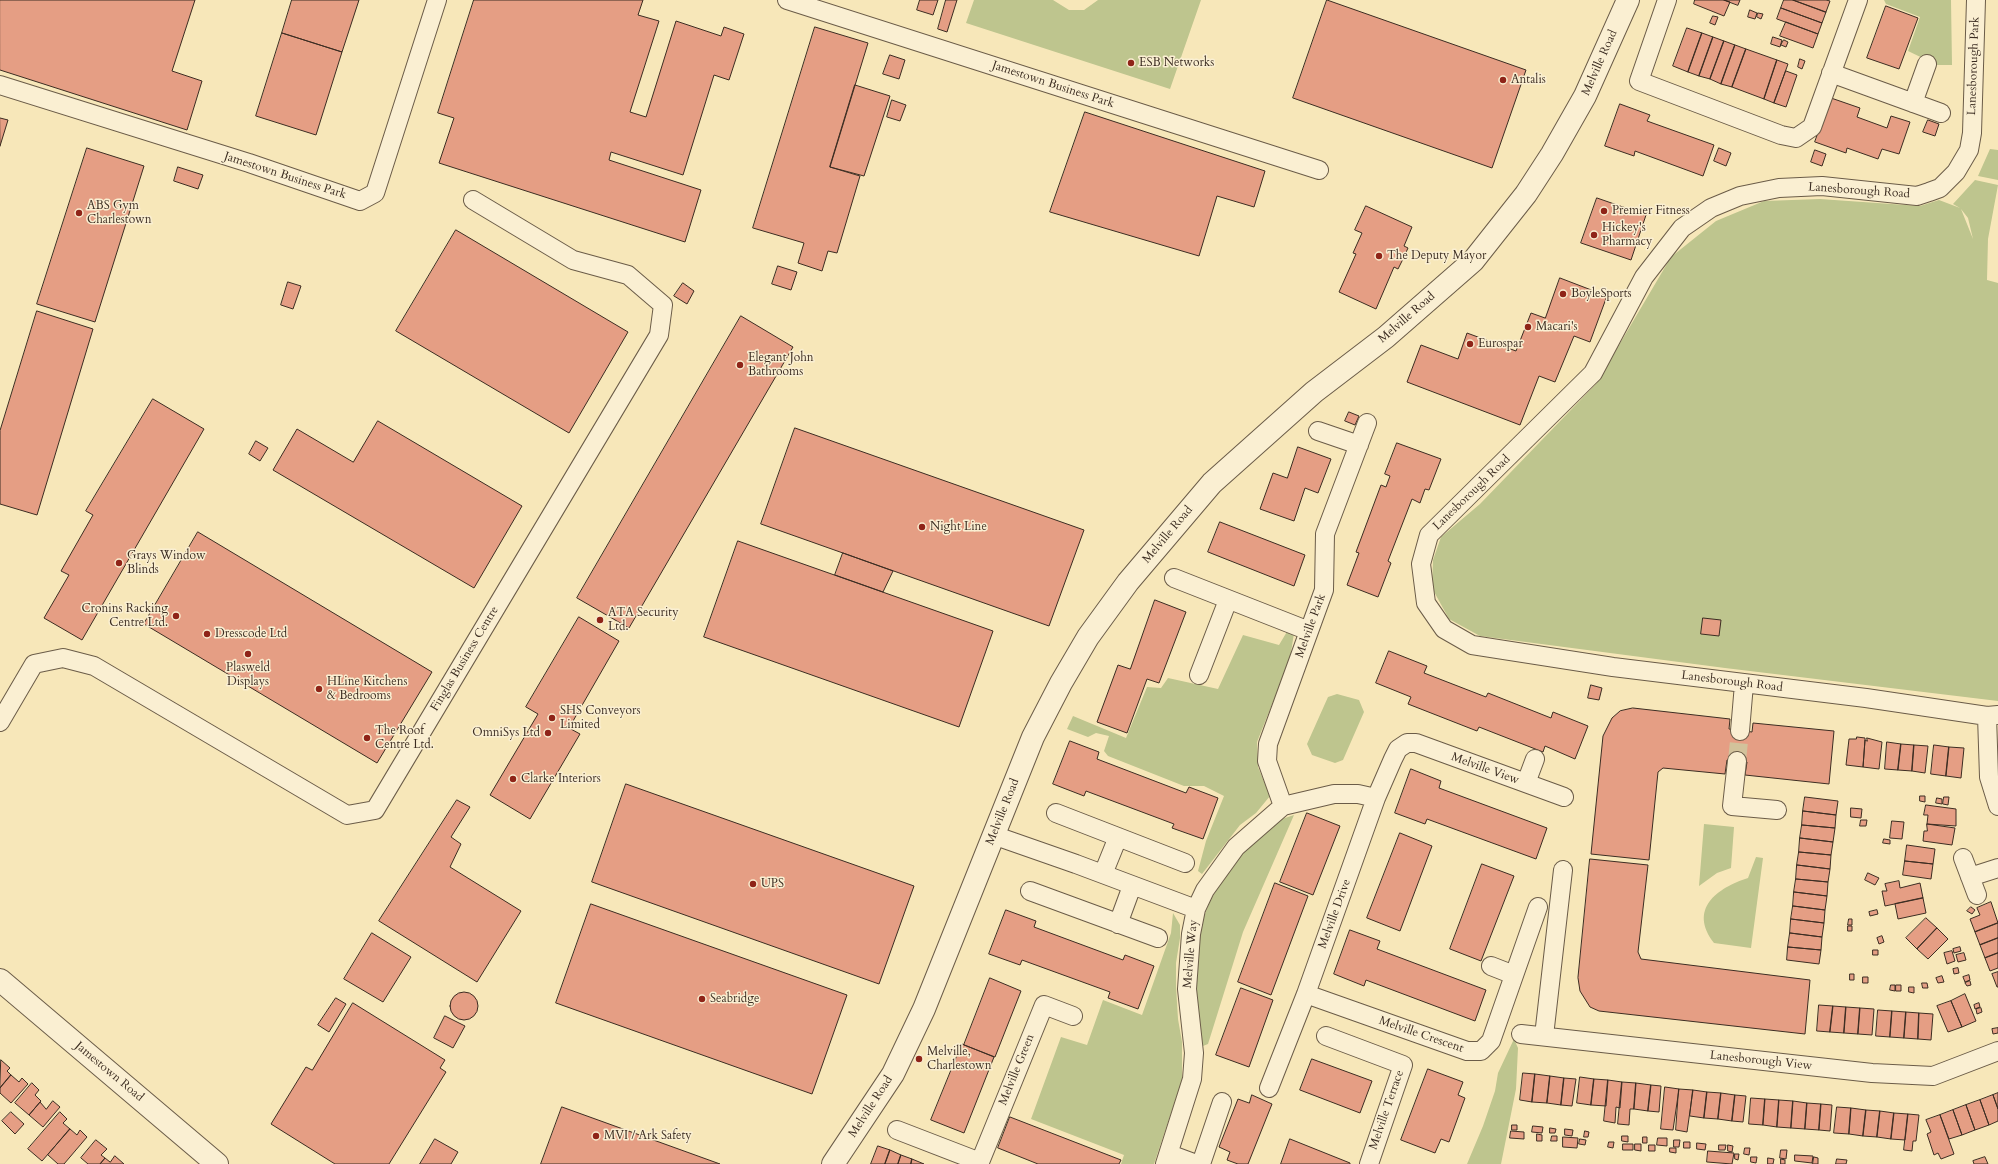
<!DOCTYPE html>
<style>
body{margin:0}
canvas{display:block;background:#f7e7b9}
</style>
<canvas width="1998" height="1164"></canvas>
<script>
const ctx = document.querySelector('canvas').getContext('2d');
ctx.lineJoin = 'round';
function paint(path, color) { ctx.fillStyle = color; ctx.fill(path, 'evenodd'); }
function trace(path, color, width, dash) { ctx.strokeStyle = color; ctx.lineWidth = width; ctx.lineCap = dash ? 'butt' : 'round'; ctx.setLineDash(dash || []); ctx.stroke(path); }
function label(font, color, halo, rows, align = 'center') {
  ctx.font = font + ' Cardo,serif'; ctx.lineWidth = 3; ctx.setLineDash([]); ctx.textBaseline = 'middle'; ctx.strokeStyle = halo; ctx.fillStyle = color; for (const [text, x, y, turn = 0] of rows) {
    ctx.save(); ctx.translate(x, y); ctx.rotate((+turn || 0) * Math.PI / 180); ctx.textAlign = isNaN(turn) ? turn : align; if (halo) ctx.strokeText(text, 0, 0); ctx.fillText(text, 0, 0); ctx.restore();
  }
}
paint(new Path2D(`
 M974,0H1053L1069,10H1084L1098,0H1201L1170,89L966,23Z
 M1884,0H1951L1952,65H1937L1908,51L1920,17L1886,4Z
 M1990,149L1998,150V180L1978,176Z
 M1975,180L1998,185L1988,239L1987,280L1998,283V701L1725,668L1480,636L1449,619L1432,588L1433,560L1441,537L1480,504L1596,384L1671,257L1716,221L1764,201L1820,199L1920,206L1939,200L1960,208L1953,204ZM1961,209L1968,218L1973,239Z
 M1288,630L1294,633L1290,659L1257,742L1258,767L1270,796L1256,813L1240,825L1202,874L1198,871L1206,841L1224,796L1204,786H1184L1108,756L1104,751L1109,736L1096,733L1088,737L1067,729L1073,716L1126,738L1147,687L1161,688L1168,678L1218,689L1243,635L1279,645Z
 M1337,694L1359,700L1364,712L1343,760L1335,763L1312,755L1307,744L1328,697Z
 M1294,815L1243,932L1208,1044L1198,1048L1194,993L1196,951L1203,919L1211,899L1239,854L1276,821Z
 M1704,824L1734,827L1731,868L1717,873L1699,886Z
 M1756,857L1763,858L1751,948L1714,943C1688,909 1717,888 1748,878Z
 M1173,913L1180,925V938L1176,963V986L1178,1019L1182,1042V1080L1154,1164H1121L1124,1155L1031,1119L1061,1037L1087,1045L1103,1000L1142,1015L1171,933Z
 M1514,1039L1518,1048L1516,1089L1501,1164H1467L1483,1126L1495,1091L1498,1073Z`), '#bec58e');
const building = new Path2D(`
 M0,0H195L172,71L202,81L187,130L0,70Z
 M292,0H359L342,52L282,33Z
 M474,0H643L638,15L659,21L630,112L646,117L676,21L721,36L724,27L744,34L729,80L714,75L683,175L611,152L609,160L701,190L685,242L439,163L454,118L438,113Z
 M920,0H938L933,15L917,10Z
 M946,0H957L947,32L938,29Z
 M1327,0L1526,70L1492,168L1293,98Z
 M1695,0H1724L1730,2L1724,16L1694,4Z
 M1724,0H1740L1738,5Z
 M1784,0H1793L1826,12L1822,23L1781,8Z
 M1793,0H1826L1830,1L1826,12Z
 M1886,6L1918,18L1899,69L1867,58Z
 M1781,8L1822,23L1818,34L1777,19Z
 M1750,10L1757,13L1755,19L1748,17Z
 M1758,13L1763,14L1761,19L1757,17Z
 M1713,16L1718,17L1715,25L1710,23Z
 M1786,22L1818,34L1813,48L1780,36Z
 M815,27L868,43L830,167L860,176L837,253L828,251L822,271L798,263L804,243L753,228Z
 M1687,28L1702,33L1688,72L1673,66Z
 M282,33L342,52L316,135L256,116Z
 M1702,33L1713,37L1699,76L1688,72Z
 M1713,37L1724,41L1710,79L1699,76Z
 M1773,37L1782,40L1780,47L1771,44Z
 M1784,40L1788,42L1786,47L1781,45Z
 M1724,41L1735,45L1721,84L1710,79Z
 M1735,45L1746,49L1732,87L1721,84Z
 M1746,49L1777,60L1764,99L1732,87Z
 M890,55L905,60L899,79L883,74Z
 M1800,59L1805,61L1802,69L1798,67Z
 M1777,60L1788,64L1774,103L1764,99Z
 M1786,71L1797,75L1786,107L1774,103Z
 M855,85L890,96L864,176L830,167Z
 M1831,98L1860,108L1857,117L1887,128L1891,116L1910,122L1899,154L1882,149L1878,159L1847,148L1846,153L1815,142Z
 M892,100L906,105L900,121L887,117Z
 M1620,104L1650,115L1647,121L1714,145L1703,176L1635,151L1634,156L1605,146Z
 M1085,112L1265,171L1254,207L1217,196L1199,256L1050,212Z
 M0,118L8,120L0,146Z
 M1928,120L1939,124L1935,136L1923,132Z
 M87,148L144,166L95,322L37,304Z
 M1719,148L1731,153L1726,166L1714,161Z
 M1815,150L1826,154L1822,166L1811,162Z
 M178,167L203,175L198,189L174,181Z
 M1597,198L1646,215L1631,260L1581,243Z
 M1366,206L1412,227L1404,246L1408,248L1403,259L1398,269L1394,267L1376,309L1339,292L1356,254L1353,253L1362,233L1355,230Z
 M456,230L628,332L569,433L396,331Z
 M778,266L797,272L791,290L772,284Z
 M1560,278L1607,296L1590,342L1574,336L1555,382L1539,376L1520,425L1407,382L1421,345L1458,359L1467,333L1516,351L1531,313L1545,318Z
 M288,282L301,286L293,309L281,305Z
 M683,283L694,291L687,304L674,296Z
 M37,311L93,329L37,515L0,504V431Z
 M741,316L793,347L629,628L577,598Z
 M153,399L204,429L82,640L44,618L69,575L61,571L93,515L86,511Z
 M1349,412L1359,416L1355,425L1345,421Z
 M378,421L522,506L474,588L273,470L297,429L353,462Z
 M795,428L1084,530L1049,626L761,524Z
 M256,441L268,448L260,461L249,454Z
 M1397,443L1441,459L1429,490L1425,489L1420,503L1412,499L1388,561L1391,563L1378,597L1347,585L1359,553L1356,552L1381,485L1386,487L1390,476L1385,474Z
 M1298,447L1331,459L1318,493L1305,488L1294,521L1260,509L1273,473L1287,478Z
 M1220,522L1305,555L1294,586L1208,552Z
 M198,532L432,672L377,763L144,624Z
 M738,541L993,631L959,727L704,637Z
 M843,553L893,571L883,592L835,575Z
 M1155,600L1186,612L1159,683L1147,679L1127,733L1097,722L1118,665L1130,669Z
 M579,617L619,641L569,728L580,734L530,819L490,795L538,714L526,707Z
 M1703,618L1721,620L1719,636L1701,634Z
 M1389,651L1427,666L1424,673L1486,697L1488,693L1551,718L1553,712L1588,726L1575,759L1545,746L1543,752L1479,727L1477,731L1408,704L1411,697L1376,683Z
 M1591,685L1602,688L1599,700L1588,698Z
 M1633,708L1730,719L1729,729L1752,732L1753,723L1834,731L1829,784L1745,775L1747,762L1727,760L1725,774L1663,768L1658,772L1649,860L1591,854L1603,736L1612,718L1620,711Z
 M1857,737L1865,738V740L1863,767L1846,765L1849,739H1856Z
 M1867,738L1882,742L1879,769L1863,767L1865,740L1867,741Z
 M1070,741L1099,752L1097,759L1186,793L1189,787L1218,798L1203,839L1172,828L1174,824L1086,791L1084,796L1053,784Z
 M1887,742L1901,744L1898,770L1885,769Z
 M1901,744L1914,745L1912,771L1898,770Z
 M1914,745L1928,746L1925,773L1912,771Z
 M1934,745L1949,747L1946,776L1931,774Z
 M1949,747L1964,748L1961,778L1946,776Z
 M1411,769L1441,781L1439,788L1547,828L1536,859L1427,819L1425,824L1395,813Z
 M626,784L914,886L879,984L592,882Z
 M1920,796H1925V802L1920,801Z
 M1805,797L1838,801L1836,815L1803,811Z
 M1944,797H1949L1948,805L1943,804Z
 M1937,798L1942,799V804L1936,803Z
 M457,800L470,807L451,837L461,844L450,867L521,911L477,982L379,921Z
 M1926,805L1956,809V826L1927,824L1928,815H1924Z
 M1851,808L1862,809L1861,818L1851,817Z
 M1803,811L1836,815L1835,828L1802,825Z
 M1307,813L1340,826L1313,895L1280,882Z
 M1861,820H1867L1866,826H1860Z
 M1892,821L1904,822L1902,839L1890,838Z
 M1927,824L1955,828L1952,845L1923,841L1924,831H1927Z
 M1802,825L1835,828L1833,842L1800,838Z
 M1400,833L1432,846L1400,931L1367,918Z
 M1800,838L1833,842L1831,855L1799,852Z
 M1884,839L1890,840V844L1883,843Z
 M1907,845L1935,849L1933,864L1905,861Z
 M1799,852L1831,855L1830,869L1797,865Z
 M1590,859L1648,865L1638,952L1641,959L1810,980L1805,1034L1599,1011L1590,1007L1580,991L1578,978Z
 M1905,861L1933,864L1931,879L1903,875Z
 M1482,864L1514,876L1481,961L1450,949Z
 M1797,865L1830,869L1828,882L1796,879Z
 M1868,873L1879,878L1875,885L1865,880Z
 M1796,879L1828,882L1827,896L1794,892Z
 M1899,881L1900,888L1920,883L1923,898L1885,906L1882,891H1887L1885,884Z
 M1275,883L1308,896L1271,995L1238,982Z
 M1794,892L1827,896L1825,910L1793,906Z
 M1923,898L1926,913L1898,919L1895,904Z
 M1991,902L1998,923L1975,932L1970,919L1980,915L1977,908Z
 M591,904L847,995L812,1094L556,1003Z
 M1793,906L1825,910L1824,923L1791,919Z
 M1971,907L1975,910L1972,914L1967,911Z
 M1006,910L1036,921L1034,927L1123,960L1125,955L1154,966L1138,1009L1108,998L1110,992L1022,960L1020,965L989,954Z
 M1877,910L1878,914L1870,916L1869,912Z
 M1926,918L1937,928L1917,949L1906,938Z
 M1791,919L1824,923L1822,937L1790,933Z
 M1849,919H1852V925H1848Z
 M1998,923V938L1980,945L1975,932Z
 M1848,926H1852V931H1848Z
 M1937,928L1948,939L1928,959L1917,949Z
 M1350,930L1380,941L1377,949L1486,990L1475,1021L1366,980L1364,986L1334,974Z
 M372,933L411,957L383,1002L344,979Z
 M1790,933L1822,937L1821,950L1788,947Z
 M1882,936L1884,942L1879,944L1877,938Z
 M1998,938V953L1985,958L1980,945Z
 M1788,947L1821,950L1819,964L1787,960Z
 M1960,947L1961,951L1954,953L1953,949Z
 M1873,950H1878V955H1873Z
 M1952,951L1955,961L1947,964L1944,953Z
 M1964,953L1966,960L1958,962L1956,955Z
 M1998,953V968L1990,971L1985,958Z
 M1958,968L1959,973L1954,974L1953,969Z
 M1998,972V987H1997L1992,974Z
 M1850,974H1854V980H1850Z
 M1969,975L1970,980L1965,982L1963,977Z
 M1942,976L1944,982L1938,983L1936,978Z
 M1863,977H1868V983H1863Z
 M990,978L1021,991L995,1057L964,1045Z
 M1970,981L1971,985L1967,986L1965,983Z
 M1922,983H1927L1928,988H1923Z
 M1891,985H1895V991L1890,990Z
 M1896,985H1901V991H1896Z
 M1909,987H1914V993L1909,992Z
 M1241,988L1273,1000L1249,1067L1216,1055Z
 M450 1006a14 14 0 1 1 28 0a14 14 0 1 1-28 0Z
 M1965,994L1976,1021L1962,1027L1951,1001Z
 M336,998L346,1004L329,1032L318,1025Z
 M1951,1001L1962,1027L1948,1032L1937,1006Z
 M353,1003L445,1060L440,1068L446,1072L389,1164H335L271,1124L306,1067L312,1070Z
 M1979,1003L1980,1007L1975,1009L1974,1005Z
 M1819,1005L1833,1006L1830,1032L1817,1031Z
 M1833,1006L1846,1007L1844,1033L1830,1032Z
 M1846,1007L1860,1008L1858,1034L1844,1033Z
 M1860,1008L1874,1009L1872,1035L1858,1034Z
 M1981,1008L1982,1012L1977,1014L1976,1009Z
 M1878,1010L1892,1011L1890,1037L1876,1036Z
 M1892,1011L1906,1012L1904,1038L1890,1037Z
 M1906,1012L1919,1013L1918,1039L1904,1038Z
 M1919,1013L1933,1014L1931,1040L1918,1039Z
 M445,1016L465,1026L453,1048L434,1038Z
 M1998,1028V1033L1993,1034L1992,1029Z
 M962,1044L994,1057L964,1133L931,1120Z
 M1312,1059L1372,1081L1360,1113L1300,1090Z
 M1,1060L10,1068L7,1071L11,1075L0,1088Z
 M1428,1069L1463,1082L1458,1095L1465,1098L1449,1142L1441,1139L1435,1153L1401,1140Z
 M1523,1073L1535,1074L1532,1102L1520,1100Z
 M1535,1074L1550,1076L1547,1103L1532,1102Z
 M11,1075L19,1082L22,1078L28,1084L11,1103L0,1093V1088Z
 M1550,1076L1564,1078L1561,1105L1547,1103Z
 M1580,1077L1594,1079L1591,1105L1577,1103Z
 M1564,1078L1576,1079L1572,1106L1561,1105Z
 M1594,1079L1608,1080L1606,1106L1591,1105Z
 M1608,1080L1622,1082L1620,1108L1616,1107L1615,1123L1604,1121Z
 M1622,1082L1636,1083L1634,1109H1630L1629,1125L1618,1124Z
 M32,1083L39,1090L35,1095L41,1101L29,1115L15,1103Z
 M1636,1083L1651,1085L1648,1111L1634,1109Z
 M1651,1085L1661,1086L1659,1112L1648,1111Z
 M1665,1087L1679,1089L1673,1130L1661,1129Z
 M1679,1089L1693,1090L1687,1132L1676,1130Z
 M1693,1090L1707,1092L1704,1118L1690,1116Z
 M1707,1092L1721,1093L1718,1119L1704,1118Z
 M1721,1093L1735,1095L1732,1121L1718,1119Z
 M1998,1093V1109L1993,1095Z
 M1252,1095L1272,1104L1248,1164H1238L1227,1160L1230,1152L1219,1147L1238,1099L1249,1103Z
 M1735,1095L1746,1096L1743,1122L1732,1121Z
 M1993,1095L1998,1109V1121L1989,1125L1980,1100Z
 M1751,1098L1765,1099L1763,1125L1749,1124Z
 M1765,1099L1779,1100L1777,1127L1763,1125Z
 M1779,1100L1793,1101L1791,1128L1777,1127Z
 M1980,1100L1989,1125L1975,1130L1966,1105Z
 M53,1101L60,1107L43,1127L29,1115L40,1102L46,1109Z
 M1793,1101L1807,1103L1805,1129L1791,1128Z
 M1807,1103L1821,1104L1819,1130L1805,1129Z
 M1821,1104L1832,1105L1830,1131L1819,1130Z
 M1966,1105L1975,1130L1962,1135L1953,1110Z
 M562,1107L720,1164H541Z
 M1837,1107L1851,1108L1849,1134L1834,1133Z
 M1851,1108L1866,1110L1863,1136L1849,1134Z
 M1866,1110L1880,1111L1877,1137L1863,1136Z
 M1953,1110L1962,1135L1949,1139L1940,1115Z
 M1880,1111L1894,1113L1891,1139L1877,1137Z
 M11,1112L24,1124L15,1134L2,1121Z
 M60,1112L67,1119L63,1123L70,1129L42,1161L28,1149Z
 M1894,1113L1908,1114L1905,1140L1891,1139Z
 M1908,1114L1919,1115L1916,1141H1913L1912,1151L1904,1150Z
 M1940,1115L1954,1154L1941,1159L1938,1153L1934,1155L1927,1134L1931,1132L1926,1120Z
 M1010,1117L1121,1160L1119,1164H1038L998,1148Z
 M1512,1125H1517V1130H1512Z
 M1533,1126L1543,1127L1542,1133L1532,1132Z
 M1550,1128L1556,1129L1555,1133H1550Z
 M70,1129L77,1135L80,1130L87,1137L64,1164H58L48,1155Z
 M1565,1129L1573,1130L1572,1136L1565,1135Z
 M1511,1131L1524,1132V1139L1510,1138Z
 M1585,1131L1589,1132L1588,1137H1584Z
 M1537,1134L1542,1135V1141H1537Z
 M1552,1136H1557V1141H1551Z
 M1622,1136H1628V1142L1622,1141Z
 M1563,1137L1578,1138L1577,1148L1563,1147Z
 M1643,1137H1647V1143H1643Z
 M1658,1138H1667V1146L1657,1145Z
 M435,1139L458,1152L451,1164H420Z
 M1290,1139L1350,1163V1164H1281Z
 M1580,1139L1586,1140L1585,1145L1579,1144Z
 M96,1140L107,1149L101,1155L105,1158L100,1164H88L81,1158Z
 M1674,1140H1680L1679,1147H1674Z
 M1609,1142H1614L1613,1148L1608,1147Z
 M1684,1142H1690V1148H1684Z
 M1697,1143L1706,1144L1705,1150L1697,1149Z
 M1623,1144H1633V1150H1623Z
 M1635,1144H1641V1151L1635,1150Z
 M1649,1145H1655V1151H1649Z
 M1719,1145H1726L1725,1150H1719Z
 M1728,1145L1733,1146L1732,1152L1728,1151Z
 M878,1146L890,1150L885,1164H871Z
 M1670,1148H1676V1153L1670,1152Z
 M1745,1148H1750L1749,1155L1744,1154Z
 M890,1150L901,1155L898,1164H885Z
 M1781,1150H1787L1786,1159L1780,1158Z
 M1708,1151L1734,1153L1732,1164L1707,1162Z
 M1735,1154H1739L1738,1160L1735,1159Z
 M901,1155L912,1159L911,1164H898Z
 M1795,1155L1813,1156L1812,1163L1795,1161Z
 M115,1156L124,1164H100L105,1158L110,1162Z
 M1751,1157H1757L1756,1163L1751,1162Z
 M1814,1157L1818,1158V1164H1813Z
 M1985,1157L1988,1164H1974L1973,1161Z
 M1768,1158L1774,1159L1773,1164H1768Z
 M912,1159L924,1164H911Z
 M1781,1159L1785,1160V1164H1781Z
 M1837,1159L1847,1160L1846,1164H1836Z`);
paint(building, '#e59e84');
trace(building, '#3c2d22', 1);
trace(new Path2D(`
 M1737,761L1740,731`), '#d2c29b', 18, [18, 9]);
const minor = new Path2D(`
 M787,0L1319,170
 M1667,0L1639,81L1781,135L1796,138L1812,127L1858,0
 M1976,0L1972,133L1969,150L1956,172L1940,188L1929,192L1917,196L1822,186L1779,188L1740,196L1711,208L1682,228L1644,277L1593,373L1429,535L1421,564L1426,603L1444,629L1472,645L1613,667L1866,698L1987,716L1998,715
 M1831,73L1941,113
 M0,85L249,163L360,201L375,193L437,0
 M1913,103L1927,64
 M1318,431L1359,445
 M1174,578L1309,631
 M1199,675L1228,600
 M1987,716L1989,777L1998,806
 M0,722L34,664L63,658L94,666L347,815L375,810L659,335L663,305L628,275L573,260L473,200
 M1740,731L1744,684
 M1737,761L1732,806L1777,810
 M1526,783L1535,759
 M1283,806L1267,761L1268,744L1324,590L1325,534L1367,423
 M1056,813L1185,863
 M993,835L1076,864L1196,909
 M1963,858L1977,895
 M1103,874L1118,837
 M1970,877L1998,868
 M1030,891L1158,938
 M1118,924L1132,886
 M1491,966L1514,975
 M1306,994L1467,1051H1481L1491,1041L1538,907
 M1521,1034L1872,1073L1933,1076L1998,1051
 M1326,1036L1403,1065L1369,1164
 M1544,1036L1563,870
 M1269,1088L1306,994L1376,798L1393,759L1398,749L1407,743H1416L1564,797
 M897,1130L980,1162
 M1169,1154L1196,1164
 M980,1164V1162L1044,1005L1073,1016
 M1165,1164L1192,1079L1194,1053L1187,989L1191,934L1196,909L1205,890L1236,847L1283,806L1334,794H1358L1376,798
 M1201,1164L1222,1102`);
const tertiary = new Path2D(`
 M0,980L217,1164
 M833,1164L893,1074L924,1009L1033,737L1061,683L1088,637L1128,582L1212,483L1314,392L1386,337L1473,261L1526,194L1552,154L1585,96L1628,0`);
trace(minor, '#6b5c48', 20);
trace(tertiary, '#6b5c48', 24);
trace(minor, '#faefd2', 18);
trace(tertiary, '#faefd2', 22);
for (const [x, y, r, color] of [
 [1131,63,4,"#8f2418"],
 [1503,80,4,"#8f2418"],
 [1604,211,4,"#8f2418"],
 [79,213,4,"#8f2418"],
 [1594,235,4,"#8f2418"],
 [1379,256,4,"#8f2418"],
 [1563,294,4,"#8f2418"],
 [1528,327,4,"#8f2418"],
 [1470,344,4,"#8f2418"],
 [740,365,4,"#8f2418"],
 [922,527,4,"#8f2418"],
 [119,563,4,"#8f2418"],
 [176,616,4,"#8f2418"],
 [600,620,4,"#8f2418"],
 [207,634,4,"#8f2418"],
 [248,654,4,"#8f2418"],
 [319,689,4,"#8f2418"],
 [552,718,4,"#8f2418"],
 [548,733,4,"#8f2418"],
 [367,738,4,"#8f2418"],
 [513,779,4,"#8f2418"],
 [753,884,4,"#8f2418"],
 [702,999,4,"#8f2418"],
 [919,1059,4,"#8f2418"],
 [596,1136,4,"#8f2418"]
]) { const dot = new Path2D(); dot.arc(x, y, r, 0, 2 * Math.PI); ctx.fillStyle = color; ctx.fill(dot); trace(dot, '#faefd2', 1.5); }
label('12px', '#3c2d22', '#faefd2', [
 ["ESB Networks",1139,63],
 ["Antalis",1511,80],
 ["ABS Gym",87,206],
 ["Charlestown",87,220],
 ["Premier Fitness",1612,211],
 ["Hickey's",1602,228],
 ["Pharmacy",1602,242],
 ["The Deputy Mayor",1387,256],
 ["BoyleSports",1571,294],
 ["Macari's",1536,327],
 ["Eurospar",1478,344],
 ["Elegant John",748,358],
 ["Bathrooms",748,372],
 ["Night Line",930,527],
 ["Grays Window",127,556],
 ["Blinds",127,570],
 ["Cronins Racking",168,609,"right"],
 ["Centre Ltd.",168,623,"right"],
 ["ATA Security",608,613],
 ["Ltd.",608,627],
 ["Dresscode Ltd",215,634],
 ["Plasweld",248,668,"center"],
 ["Displays",248,682,"center"],
 ["HLine Kitchens",327,682],
 ["& Bedrooms",327,696],
 ["SHS Conveyors",560,711],
 ["Limited",560,725],
 ["The Roof",375,731],
 ["Centre Ltd.",375,745],
 ["OmniSys Ltd",540,733,"right"],
 ["Clarke Interiors",521,779],
 ["UPS",761,884],
 ["Seabridge",710,999],
 ["Melville,",927,1052],
 ["Charlestown",927,1066],
 ["MVI / Ark Safety",604,1136]
], 'left');
label('12px', '#3c2d22', '#faefd2', [
 ["Melville Road",1600,63,-66],
 ["Lanesborough Park",1974,66,-88],
 ["Jamestown Business Park",1053,85,18],
 ["Jamestown Business Park",285,176,18],
 ["Lanesborough Road",1859,191,4],
 ["Melville Road",1407,318,-41],
 ["Lanesborough Road",1472,493,-44],
 ["Melville Road",1168,535,-50],
 ["Melville Park",1311,626,-70],
 ["Finglas Business Centre",465,659,-59],
 ["Lanesborough Road",1732,682,7],
 ["Melville View",1485,769,20],
 ["Melville Road",1003,812,-68],
 ["Melville Drive",1335,914,-70],
 ["Melville Way",1191,954,-85],
 ["Melville Crescent",1421,1035,19],
 ["Lanesborough View",1761,1061,6],
 ["Melville Green",1017,1070,-68],
 ["Jamestown Road",109,1072,40],
 ["Melville Road",871,1107,-57],
 ["Melville Terrace",1387,1110,-71]
]);
</script>
